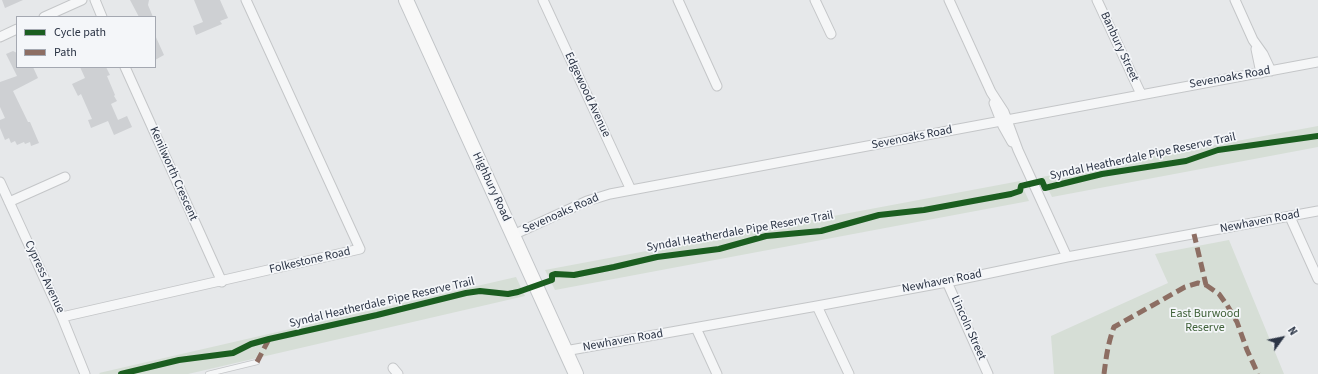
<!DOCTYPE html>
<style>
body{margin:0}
#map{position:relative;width:1318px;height:374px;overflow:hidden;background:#e6e8ea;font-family:"Source Sans 3",sans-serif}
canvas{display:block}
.legend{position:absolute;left:16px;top:16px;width:140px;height:52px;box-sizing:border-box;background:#f4f6f9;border:1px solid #a4a8b1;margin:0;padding:5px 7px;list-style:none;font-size:12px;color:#2b3445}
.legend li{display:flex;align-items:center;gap:8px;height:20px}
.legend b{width:20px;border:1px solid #a4a8b1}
.north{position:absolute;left:1262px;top:318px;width:40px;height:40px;-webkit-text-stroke:3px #f4f6f9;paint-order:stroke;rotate:57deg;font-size:11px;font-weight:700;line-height:16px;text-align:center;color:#2b3445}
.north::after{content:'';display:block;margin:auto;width:14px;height:18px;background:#2b3445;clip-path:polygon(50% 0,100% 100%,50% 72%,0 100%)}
</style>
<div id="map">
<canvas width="1318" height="374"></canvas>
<ul class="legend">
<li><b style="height:5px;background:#1b5e20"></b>Cycle path</li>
<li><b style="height:5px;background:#8d6e63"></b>Path</li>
</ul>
<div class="north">N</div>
</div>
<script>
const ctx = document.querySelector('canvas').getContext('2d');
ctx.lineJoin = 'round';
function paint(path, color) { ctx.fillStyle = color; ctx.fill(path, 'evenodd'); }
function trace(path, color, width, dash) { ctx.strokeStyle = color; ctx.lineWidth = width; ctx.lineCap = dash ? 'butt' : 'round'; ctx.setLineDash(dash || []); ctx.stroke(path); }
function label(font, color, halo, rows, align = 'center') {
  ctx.font = font + ' "Source Sans 3",sans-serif'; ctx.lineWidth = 3.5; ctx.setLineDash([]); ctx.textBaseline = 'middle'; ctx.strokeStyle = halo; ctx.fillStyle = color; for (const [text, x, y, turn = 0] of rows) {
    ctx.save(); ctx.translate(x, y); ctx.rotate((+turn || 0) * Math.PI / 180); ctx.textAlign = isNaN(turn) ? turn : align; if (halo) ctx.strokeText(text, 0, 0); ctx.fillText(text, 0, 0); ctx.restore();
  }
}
paint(new Path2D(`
 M1318,126V147L1052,197L1042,177Z
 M1020,181L1029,201L555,290L545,270Z
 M1229,240L1284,374H1054L1051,336L1168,283L1155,254Z
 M516,277L525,296L201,371L188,374H100L99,373Z`), '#d6ded6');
paint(new Path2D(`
 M2,0H23L5,8Z
 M130,0H149L148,5L153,17H139Z
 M194,0H220L228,18L220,21L222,24L196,35L193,26L203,22Z
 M155,35L164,55L155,60Z
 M13,51L17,53V67H33L38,78L13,91L28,122H30L39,143L31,146L30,142L25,144L24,142L17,145L15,141L11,143L9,138L5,140L0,128V120L5,118L0,107V82L17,76L6,54Z
 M80,67H106L110,75L107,76L115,95L114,96L117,101L111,104L118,120L127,116L132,127L114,135L108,121L91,128L88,120L92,119L81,94L78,96L72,84L85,78Z`), '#ced0d3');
const lane = new Path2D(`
 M208,374L257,362`);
const street = new Path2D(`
 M95,0L102,17
 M543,0L631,190
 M678,0L717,86
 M815,0L831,34
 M949,0L991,92L1004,112L1018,150L1067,257
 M1097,0L1141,94
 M1235,0L1253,40L1263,54L1271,71
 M44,17L82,0
 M0,37L17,29
 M1256,49L1261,73
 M125,67L222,282
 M994,103L1003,126L1012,142
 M0,182L62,317L85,374
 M9,202L65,177
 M1290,217L1318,279
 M513,235L587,201L610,194L1318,62
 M947,282L988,374
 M817,306L849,374
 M62,317L360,249L246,0
 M696,328L717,374
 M565,351L817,306L947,282L1067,257L1318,211
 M393,368L398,374`);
const primary = new Path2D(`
 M406,0L576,374`);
trace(lane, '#c4c6c8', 6);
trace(street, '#c4c6c8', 11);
trace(primary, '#c2c5c8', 16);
trace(lane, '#f5f6f7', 4.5);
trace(street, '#f5f6f7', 9);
trace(primary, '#f8f8f8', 14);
trace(new Path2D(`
 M1206,285L1219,294L1227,305L1237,322L1247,350L1258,374
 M257,362L269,339
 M1104,374C1106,358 1108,343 1114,327L1185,287L1198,283L1206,285L1194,234`), '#8d6e63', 5, [10, 5]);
trace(new Path2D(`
 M121,374L179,360L233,353L251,344L269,339L377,315L466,293L480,291L508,294L518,292L552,280V275L555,274L574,275L614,267L657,257L719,249L766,236L821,231L879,215L924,210L1011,194L1020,191L1021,186L1042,181L1045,188L1102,174L1186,161L1218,150L1318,136`), '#1b5e20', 6);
label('12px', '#2b3445', '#f4f6f9', [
 ["Banbury Street",1119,47,65],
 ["Sevenoaks Road",1230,78,-10],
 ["Edgewood Avenue",587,95,65],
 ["Sevenoaks Road",912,138,-11],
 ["Syndal Heatherdale Pipe Reserve Trail",1143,157,-12],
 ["Kenilworth Crescent",173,174,66],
 ["Highbury Road",491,187,65],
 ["Sevenoaks Road",561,214,-24],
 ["Newhaven Road",1260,222,-11],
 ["Syndal Heatherdale Pipe Reserve Trail",740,232,-10],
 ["Folkestone Road",310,261,-13],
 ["Cypress Avenue",44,277,65],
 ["Newhaven Road",942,282,-11],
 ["Syndal Heatherdale Pipe Reserve Trail",382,303,-13],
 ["Lincoln Street",968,328,66],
 ["Newhaven Road",623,341,-10]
]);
label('12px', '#3f6138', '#f4f6f9', [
 ["East Burwood",1205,314],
 ["Reserve",1205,328]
]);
</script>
